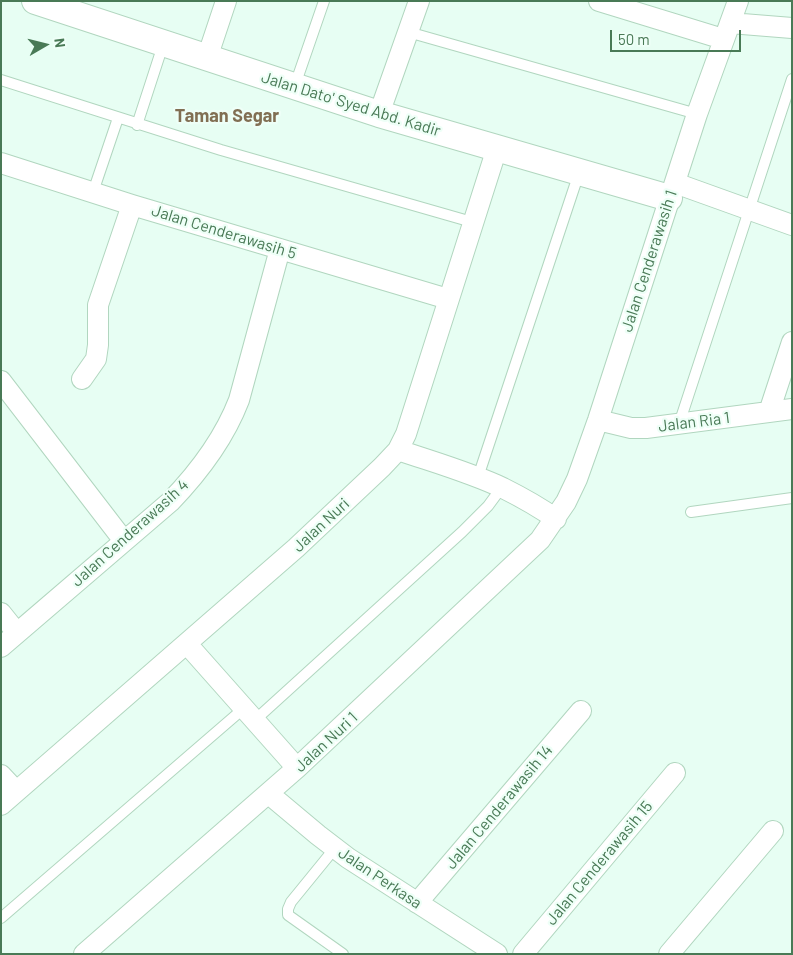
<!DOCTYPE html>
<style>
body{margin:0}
#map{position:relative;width:793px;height:955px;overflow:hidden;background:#e7fef3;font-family:Barlow,sans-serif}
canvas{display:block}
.frame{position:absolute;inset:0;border:2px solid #497a56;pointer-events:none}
.north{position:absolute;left:20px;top:20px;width:50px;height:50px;-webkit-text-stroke:4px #eefff7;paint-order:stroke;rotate:82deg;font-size:14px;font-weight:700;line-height:20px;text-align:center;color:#497a56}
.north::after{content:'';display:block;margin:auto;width:18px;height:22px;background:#497a56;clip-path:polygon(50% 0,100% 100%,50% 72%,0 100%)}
.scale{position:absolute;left:610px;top:30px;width:131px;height:22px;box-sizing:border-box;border:2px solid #497a56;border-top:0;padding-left:6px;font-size:15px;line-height:18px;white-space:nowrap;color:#497a56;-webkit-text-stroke:4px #eefff7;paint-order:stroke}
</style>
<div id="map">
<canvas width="793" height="955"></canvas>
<div class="frame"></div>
<div class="north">N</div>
<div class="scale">50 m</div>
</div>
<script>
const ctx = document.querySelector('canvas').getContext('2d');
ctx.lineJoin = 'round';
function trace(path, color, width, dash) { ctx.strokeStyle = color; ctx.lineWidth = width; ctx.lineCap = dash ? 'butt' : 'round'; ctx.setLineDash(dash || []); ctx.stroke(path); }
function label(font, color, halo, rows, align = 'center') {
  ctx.font = font + ' Barlow,sans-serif'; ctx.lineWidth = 4.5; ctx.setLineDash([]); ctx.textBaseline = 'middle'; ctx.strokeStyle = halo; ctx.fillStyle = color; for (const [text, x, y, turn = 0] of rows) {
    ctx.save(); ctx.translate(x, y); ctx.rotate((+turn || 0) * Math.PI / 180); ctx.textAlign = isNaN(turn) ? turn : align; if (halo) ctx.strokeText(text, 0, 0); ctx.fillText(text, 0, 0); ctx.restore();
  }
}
const service = new Path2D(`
 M408,32L697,114
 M1,80L221,150L472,222
 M295,85L324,1
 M137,125L163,45
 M93,192L118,118
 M679,424L792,79
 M478,477L579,173
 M691,512L792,498
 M254,721L462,532L488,506L502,487
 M335,848L291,902L288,909V915L343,954
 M1,918L243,709`);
const minor = new Path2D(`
 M599,1L723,39
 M730,23L792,28
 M207,58L226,1
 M379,114L419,1
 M1,163L132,205L448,299
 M675,183L792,225
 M82,379L96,359L98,345V305L132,205
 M1,381L124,541
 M769,412L792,342
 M598,420L631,428H646L792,409
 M398,450C433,462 469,472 503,488C521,497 539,507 556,519
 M1,613L17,633
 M187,644L297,768
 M1,647L170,502C199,472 224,439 239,400L280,249
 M1,775L16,791
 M269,794L318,835L348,858L497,954
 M1,805L296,548L382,467L398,450L406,434L497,148
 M417,903L581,711
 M84,954L297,768L540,540L566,502L577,479L598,420L697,114L738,1
 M523,954L675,773
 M669,954L773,831`);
const tertiary = new Path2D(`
 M35,1L379,114L669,198`);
trace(service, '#b1d6bf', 12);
trace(minor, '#b1d6bf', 22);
trace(tertiary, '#b1d6bf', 28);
trace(service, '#fff', 10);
trace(minor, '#fff', 20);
trace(tertiary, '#fff', 26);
label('16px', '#497a56', '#eefff7', [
 ["Jalan Dato' Syed Abd. Kadir",351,104,17],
 ["Jalan Cenderawasih 5",224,232,17],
 ["Jalan Cenderawasih 1",649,261,-72],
 ["Jalan Ria 1",694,422,-7],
 ["Jalan Nuri",321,525,-43],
 ["Jalan Cenderawasih 4",130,533,-42],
 ["Jalan Nuri 1",326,742,-43],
 ["Jalan Cenderawasih 14",499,807,-50],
 ["Jalan Cenderawasih 15",599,863,-50],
 ["Jalan Perkasa",380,878,34]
]);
label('bold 18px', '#816f53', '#eefff7', [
 ["Taman Segar",227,116]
]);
</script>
